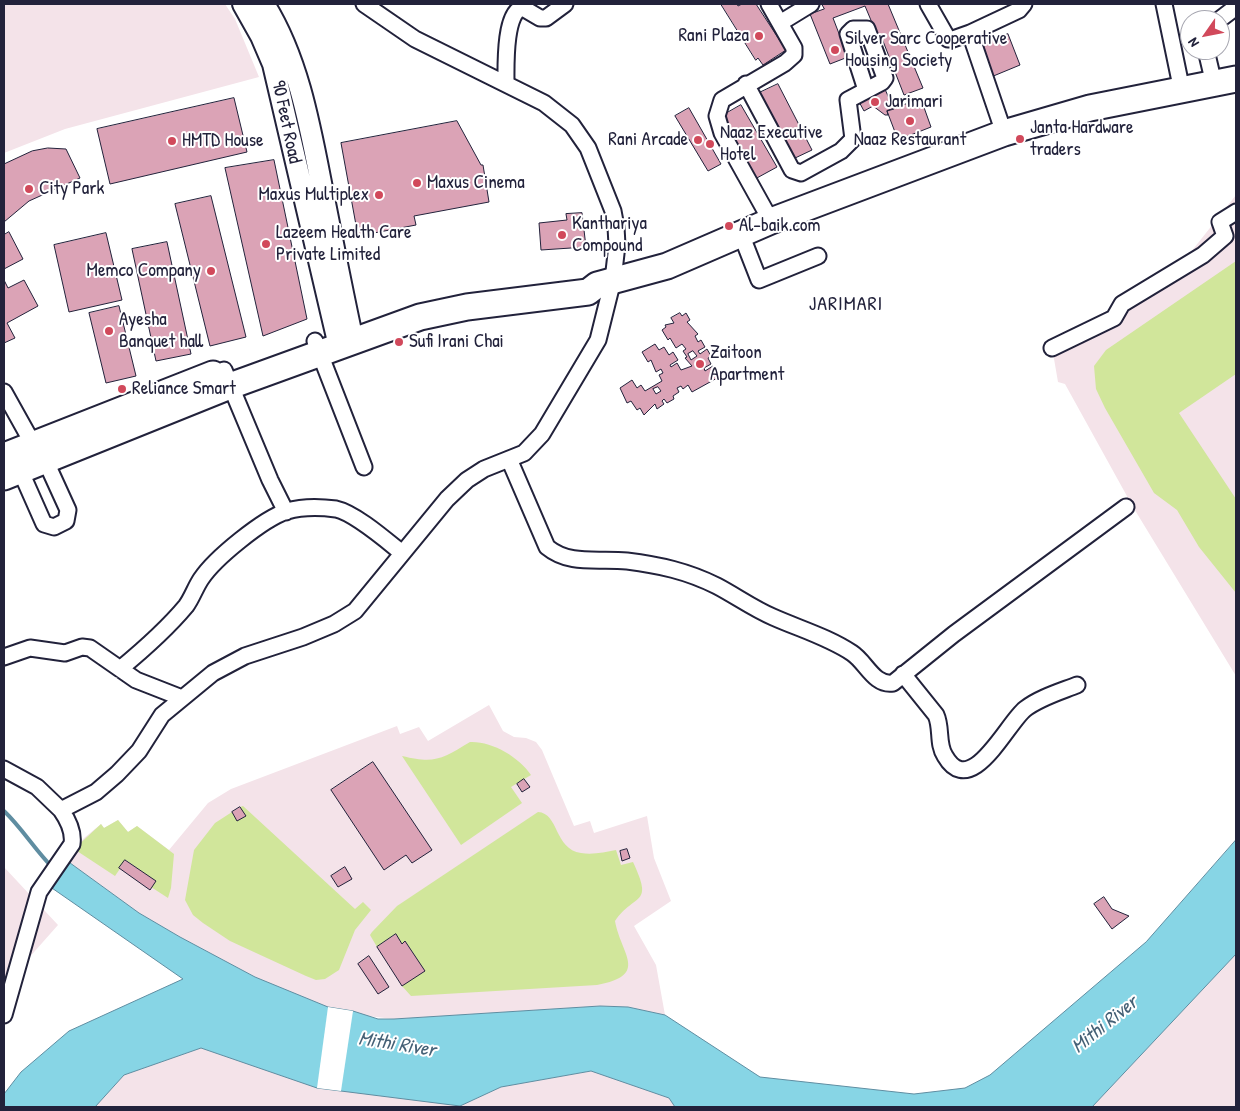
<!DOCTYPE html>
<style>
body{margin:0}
#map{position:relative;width:1240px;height:1111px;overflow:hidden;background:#fff;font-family:"Patrick Hand",sans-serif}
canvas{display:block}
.frame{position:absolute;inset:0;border:5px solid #22223b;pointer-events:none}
.north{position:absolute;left:1180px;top:10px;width:50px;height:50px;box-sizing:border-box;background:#fff;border:1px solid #a7a7b1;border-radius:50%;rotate:237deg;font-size:14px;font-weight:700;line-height:20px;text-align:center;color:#22223b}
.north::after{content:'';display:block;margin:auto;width:18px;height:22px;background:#d1495b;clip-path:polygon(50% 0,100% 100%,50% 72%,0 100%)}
</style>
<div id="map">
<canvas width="1240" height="1111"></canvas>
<div class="frame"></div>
<div class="north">N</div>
</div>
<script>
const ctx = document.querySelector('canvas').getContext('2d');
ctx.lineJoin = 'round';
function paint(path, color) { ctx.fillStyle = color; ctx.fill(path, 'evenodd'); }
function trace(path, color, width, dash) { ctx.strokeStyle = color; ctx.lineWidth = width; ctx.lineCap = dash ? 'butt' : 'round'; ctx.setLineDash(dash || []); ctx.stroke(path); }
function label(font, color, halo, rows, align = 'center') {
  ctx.font = font + ' "Patrick Hand",sans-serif'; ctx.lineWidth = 4; ctx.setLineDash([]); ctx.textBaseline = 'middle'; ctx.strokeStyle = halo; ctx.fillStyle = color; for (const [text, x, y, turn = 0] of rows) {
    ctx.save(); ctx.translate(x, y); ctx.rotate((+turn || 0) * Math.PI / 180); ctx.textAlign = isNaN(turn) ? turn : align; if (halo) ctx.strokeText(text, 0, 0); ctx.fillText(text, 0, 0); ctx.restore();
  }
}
paint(new Path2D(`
 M4,4H225L235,19L259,77L65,129L4,153Z
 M1236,195V676L1133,507L1065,384L1058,382L1053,353L1117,326L1125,306L1164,286Z
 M489,705L503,731L514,737L526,738L536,742L542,750L574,826L590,821L594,833L647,816L654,858L671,901L634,926L656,965L665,1015L628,1007L600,1006L394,1019L367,1016L460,1106L501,1087L592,1071L669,1098L675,1107H95L124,1075L201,1048L317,1087L328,1008L255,977L180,937L139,913L66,860L84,838L101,824L104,828L118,820L128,832L137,826L169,850L208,803L231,789L397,726L400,734L419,727L428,741Z
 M4,867L58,925L4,986Z
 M1236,954V1107H1092Z`), '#f4e3e9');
paint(new Path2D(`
 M1236,261V374L1179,413L1236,499V593L1199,547L1177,510L1154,493L1105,408L1096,389L1094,366L1106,350Z
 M470,742C492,741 519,757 531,775L511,787L522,803L461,845L402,756C435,764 442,759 470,742Z
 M243,806L355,909L363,902L371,910L355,930L339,970L325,979L316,980L306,976L230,941L203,923L193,915L185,900L194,850L215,823L232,812L237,821L245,816L240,807Z
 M538,812C559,813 554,849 581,853C593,855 605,852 616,850L621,865L633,862C654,907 635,892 615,921C621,955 650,975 597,985L411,996L402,986L425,971L406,942L402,944L395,934L377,947L370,935L372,932L397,906Z
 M118,820L128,832L137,826L174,854L171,888L168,898L151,887L155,881L126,860L115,876L74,849L101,824L104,828Z`), '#d1e69b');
const water = new Path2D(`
 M1236,840V954L1092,1107H675L669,1098L591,1071L501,1087L460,1106L317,1088L201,1048L124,1075L95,1107H4V1094L21,1072L69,1031L183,979L49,886L66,860L139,913L180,937L255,977L328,1007L353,1011L378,1019H394L600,1006L628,1007L665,1015L760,1077L914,1094L965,1088L990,1075L1146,942Z`);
paint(water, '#87d5e5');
trace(water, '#5f8da1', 1);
paint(new Path2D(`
 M328,1007L353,1011L341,1091L317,1088Z`), '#fff');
trace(new Path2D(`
 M4,811C22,828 35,850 53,868`), '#5f8da1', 4);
const building = new Path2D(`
 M721,4H737L738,6L742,4H756L786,50L763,65L758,58L756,60Z
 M822,4H888L923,88L904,95L881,36L878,37L865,6L833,18L848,57L830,64L810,14L824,9Z
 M1008,34L1020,65L991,77L979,46Z
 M778,84L812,150L793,159L759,93Z
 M883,85L894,109L887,111L888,115H885L873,106L864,111L857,98Z
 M234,98L247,152L110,184L97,129Z
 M921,99L931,127L898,140L887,111Z
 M741,105L777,167L755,179L720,117Z
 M689,108L721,164L708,171L675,116Z
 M457,121L481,165H483L489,202L414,216L416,225L358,236L341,143Z
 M48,148L66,149L80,178L29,201L4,222V164L32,151Z
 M274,160L307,319L263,336L225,168Z
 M211,196L246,337L210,346L175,204Z
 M582,213L586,247L541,250L539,223L567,220L566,214Z
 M9,232L23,259L4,269V235Z
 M106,233L122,300L69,312L54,245Z
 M167,242L191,354L156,361L132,249Z
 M4,280L8,288L24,280L38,306L7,323L15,338L4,343Z
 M119,306L136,376L106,383L89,313Z
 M680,313L682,316L686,313L690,320L687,322L698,334L695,336L698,342L701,340L705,347L698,351L700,354L707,349L711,356L708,358L711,364L704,368L705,371L713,366L719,377L692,392L688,385L683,389L681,386L677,388L679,392L673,396L674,399L667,403L664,399L662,401L664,404L657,409L655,404L644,415L640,408L637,410L631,401L627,403L620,388L632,380L637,388L641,385L645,391L662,381L659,375L663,373L661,369L656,372L651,360L648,362L642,352L655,344L659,350L664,347L669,355L673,352L678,360L670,365L671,367L677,363L681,370L692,366L685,358L687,357L683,351L686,349L682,344L676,348L670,338L668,340L662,330L666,327L665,325L674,323L671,318ZM693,351L697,356L691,360L688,354ZM658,387L661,391L656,394L653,389Z
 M373,762L432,850L412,863L406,855L384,870L331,790Z
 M524,779L530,787L522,792L517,784Z
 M240,807L246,816L237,821L232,812Z
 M627,849L630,858L622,861L620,851Z
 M125,860L156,881L150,890L119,868Z
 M345,867L352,879L338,887L331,876Z
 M1104,897L1112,909L1129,916L1112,929L1094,904Z
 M396,934L402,944L405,941L425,971L402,986L377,947Z
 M369,956L389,987L378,994L358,964Z`);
paint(building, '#dba3b6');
trace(building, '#22223b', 1);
const minor = new Path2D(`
 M769,4L794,48V55L785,63L722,100L717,116L722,133L771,221
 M928,4L948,39H953L970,33
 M1164,4L1182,91
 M1219,20L1236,7
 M780,23L811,4
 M1206,50L1214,84
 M506,84C506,69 504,10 523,8L540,18H546L565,4
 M746,84L792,170L801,173L841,151L853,139L848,100L882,82L885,78L867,29H853L848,34L866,90
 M1004,133L970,33L1019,10L1024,4
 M741,234L759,280L818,256
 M315,341L364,467
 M1052,348L1114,318L1122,304L1203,255L1225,236L1220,222L1236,212
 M224,370L270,480L286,512
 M4,392L33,444
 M509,459L547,547C570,566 598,558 627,561C659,565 687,571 717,586C736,596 754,609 773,617C800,629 828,637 852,653C866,662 874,686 893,683L954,634L1126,507
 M17,463L44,524L54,527L66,521L68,510L42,453
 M4,657L30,648L65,653L82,647L90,648L136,680L182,698
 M120,669C143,650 166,630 186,606C192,598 195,588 201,579C215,558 263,519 287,511C301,507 321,507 336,509C355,513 387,541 402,553
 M903,674L936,715C942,728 937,744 945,756C971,801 1007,723 1025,709C1039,698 1059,692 1077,685
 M4,769L37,787L61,810L96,792L117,774L139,751L162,715L213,673L245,656L303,637L334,624L355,611L447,499L467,480L484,469L524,453L542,434L598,340L613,280L617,245L616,227L613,211L588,148L572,125L544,103L415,39L364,4
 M4,1015L39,892L72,844C74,831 68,820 61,810`);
const tertiary = new Path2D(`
 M243,4L261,36L273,64L339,346
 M264,4C298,58 310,126 322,188C332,239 342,290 353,341`);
const primary = new Path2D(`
 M4,456L213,374
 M4,477L230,386L420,317L467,307L588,292L597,285L667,266L771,221L1004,133L1090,108L1236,79`);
trace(minor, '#22223b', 19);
trace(tertiary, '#22223b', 24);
trace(primary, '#22223b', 29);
trace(minor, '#fff', 15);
trace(tertiary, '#fff', 20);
trace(primary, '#fff', 25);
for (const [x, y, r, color] of [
 [759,36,5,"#d1495b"],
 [835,50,5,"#d1495b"],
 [875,102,5,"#d1495b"],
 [910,121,5,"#d1495b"],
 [1020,139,5,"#d1495b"],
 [698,140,5,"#d1495b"],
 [172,141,5,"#d1495b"],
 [710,144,5,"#d1495b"],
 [417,183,5,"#d1495b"],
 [29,189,5,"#d1495b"],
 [379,195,5,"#d1495b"],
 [729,226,5,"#d1495b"],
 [562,235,5,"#d1495b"],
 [266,244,5,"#d1495b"],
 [211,271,5,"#d1495b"],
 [109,331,5,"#d1495b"],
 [399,342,5,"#d1495b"],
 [700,364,5,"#d1495b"],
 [122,389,5,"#d1495b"]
]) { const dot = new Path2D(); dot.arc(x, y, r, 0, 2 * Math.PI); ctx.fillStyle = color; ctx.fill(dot); trace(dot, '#fff', 2); }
label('19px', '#22223b', '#fff', [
 ["Rani Plaza",749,36,"right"],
 ["Silver Sarc Cooperative",845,39],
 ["Housing Society",845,61],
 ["Jarimari",885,102],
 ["Janta Hardware",1030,128],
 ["traders",1030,150],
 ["Naaz Executive",720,133],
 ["Hotel",720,155],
 ["Rani Arcade",688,140,"right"],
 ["Naaz Restaurant",910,140,"center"],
 ["HMTD House",182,141],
 ["Maxus Cinema",427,183],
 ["City Park",39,189],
 ["Maxus Multiplex",369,195,"right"],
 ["Kanthariya",572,224],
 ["Compound",572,246],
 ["Al-baik.com",739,226],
 ["Lazeem Health Care",276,233],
 ["Private Limited",276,255],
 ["Memco Company",201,271,"right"],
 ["Ayesha",119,320],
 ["Banquet hall",119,342],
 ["Sufi Irani Chai",409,342],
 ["Zaitoon",710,353],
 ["Apartment",710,375],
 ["Reliance Smart",132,389]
], 'left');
label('19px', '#22223b', '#fff', [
 ["90 Feet Road",286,122,78]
]);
ctx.letterSpacing = '1px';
label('20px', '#22223b', '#fff', [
 ["JARIMARI",846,305]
]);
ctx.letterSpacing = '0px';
label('italic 20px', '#456176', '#fff', [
 ["Mithi River",1105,1025,-39],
 ["Mithi River",397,1045,9]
]);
</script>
